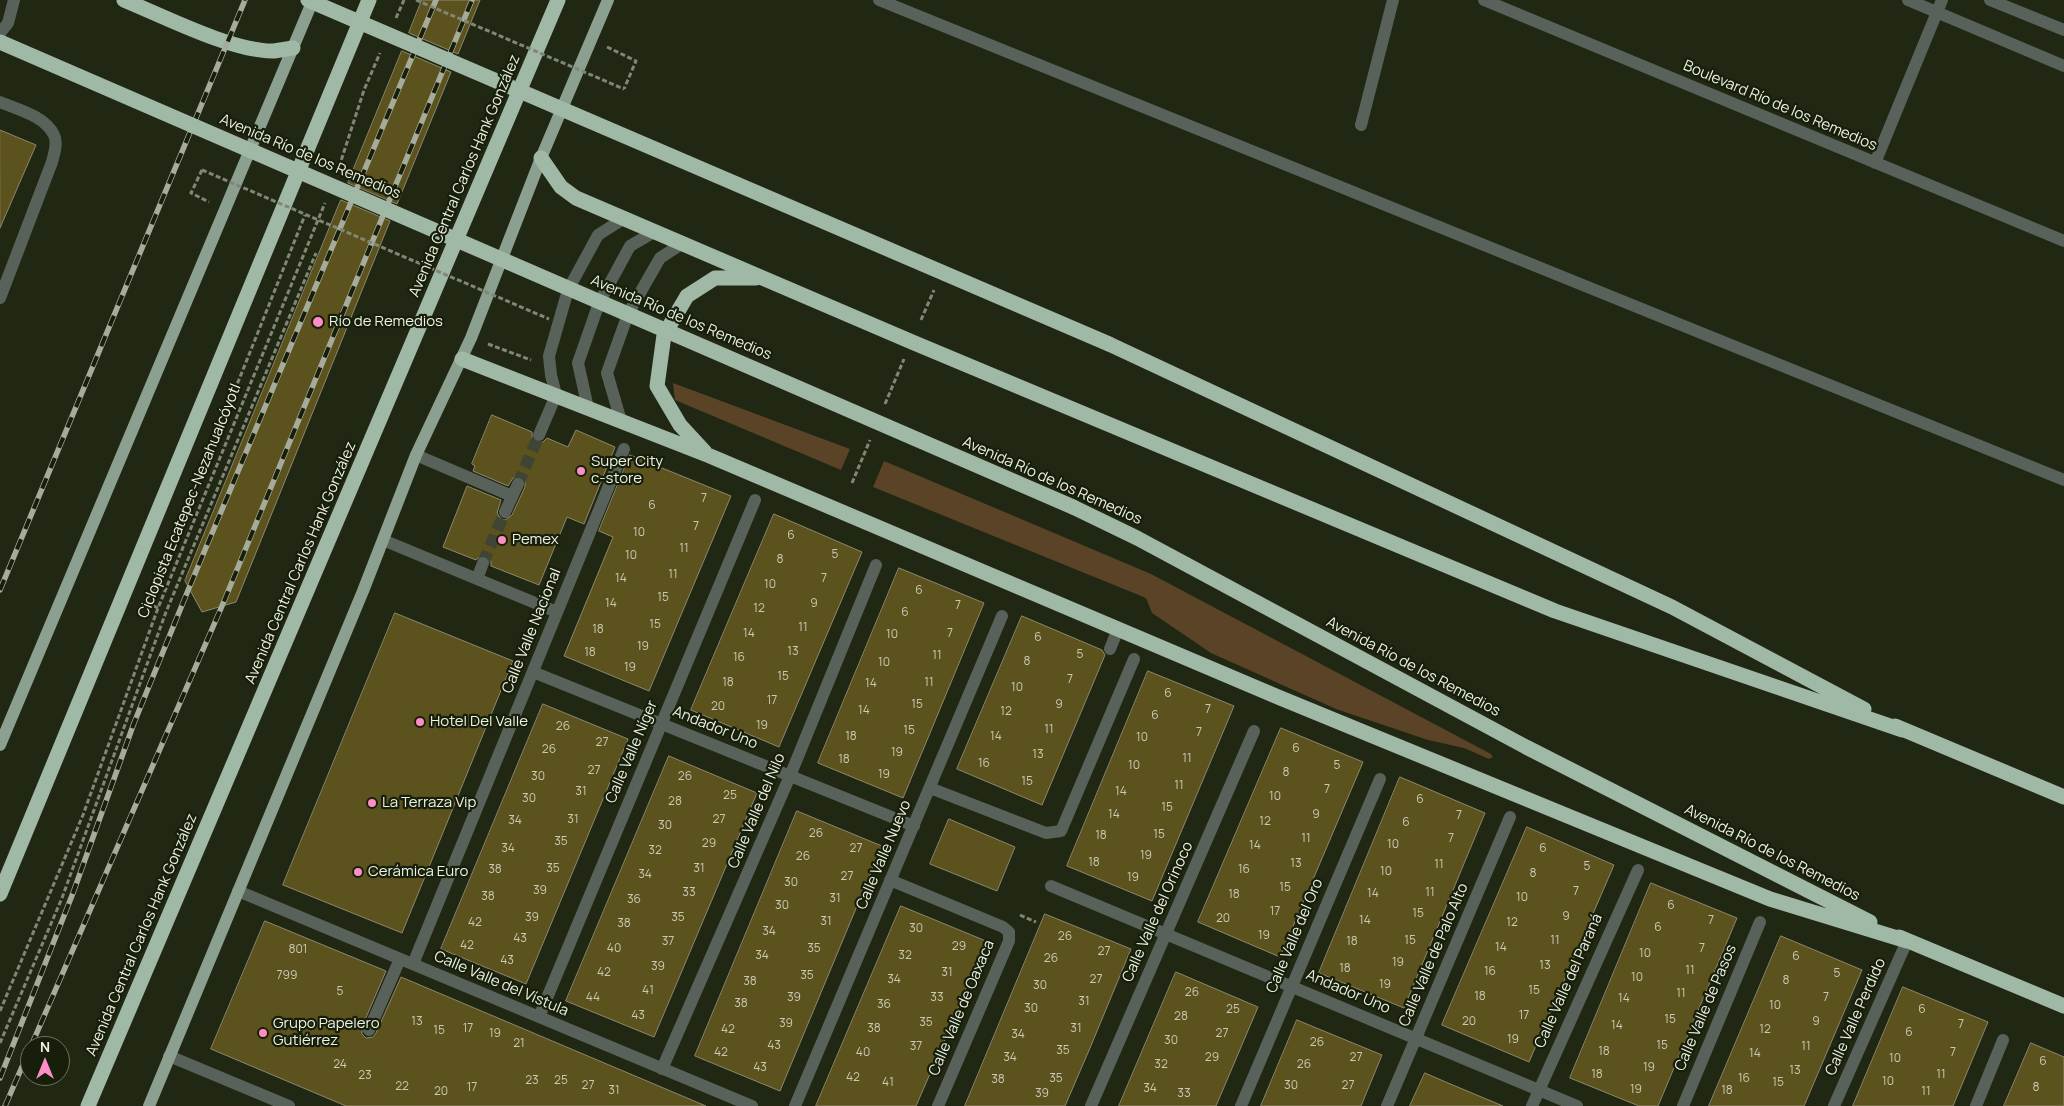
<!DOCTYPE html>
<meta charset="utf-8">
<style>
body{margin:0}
#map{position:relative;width:2064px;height:1106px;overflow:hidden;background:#202712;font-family:Manrope,sans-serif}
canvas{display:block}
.north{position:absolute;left:20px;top:1036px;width:50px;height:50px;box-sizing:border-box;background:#171e09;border:1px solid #6c7361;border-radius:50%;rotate:0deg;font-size:14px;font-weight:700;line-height:20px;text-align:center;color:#ecf2e4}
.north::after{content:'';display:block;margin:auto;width:18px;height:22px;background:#fb8fc5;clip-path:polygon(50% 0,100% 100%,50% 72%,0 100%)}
</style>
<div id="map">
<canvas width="2064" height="1106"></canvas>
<div class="north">N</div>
</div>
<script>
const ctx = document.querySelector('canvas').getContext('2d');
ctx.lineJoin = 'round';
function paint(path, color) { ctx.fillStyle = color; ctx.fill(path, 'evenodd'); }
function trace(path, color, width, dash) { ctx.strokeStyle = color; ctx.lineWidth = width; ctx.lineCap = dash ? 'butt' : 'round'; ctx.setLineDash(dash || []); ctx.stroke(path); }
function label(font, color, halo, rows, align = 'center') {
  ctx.font = font + ' Manrope,sans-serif'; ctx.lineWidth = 4.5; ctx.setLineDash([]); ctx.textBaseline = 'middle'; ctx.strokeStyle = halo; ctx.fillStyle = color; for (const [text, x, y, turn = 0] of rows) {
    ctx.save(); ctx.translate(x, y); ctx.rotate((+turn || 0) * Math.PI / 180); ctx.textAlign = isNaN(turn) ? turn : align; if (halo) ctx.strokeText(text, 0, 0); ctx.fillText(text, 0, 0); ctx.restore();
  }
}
paint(new Path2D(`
 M673,383L850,449L841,470L675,400Z
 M884,461L1151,574L1491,754L1493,757L1489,759L1464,748L1428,740L1336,709L1211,653L1152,613L1146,598L873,487Z`), '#5a4327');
const building = new Path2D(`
 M422,0H480L458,54L409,33Z
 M402,51L451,72L397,204L348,183Z
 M0,130L36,145L0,228Z
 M341,200L390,221L236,602L202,612L185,581Z
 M492,415L532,432V439L536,443L543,442L547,438L568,447L576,430L615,447L584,524L567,517L539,585L491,566V561L486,556L481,555L476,560L443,547L467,486L501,500L497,513L501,519L505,520L512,515L525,487V480L521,476L513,478L508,486L473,471L475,466L472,464Z
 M630,455L731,496L649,691L564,656L613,537L599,531Z
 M774,514L862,552L779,747L691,710Z
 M899,568L984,603L903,798L818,763Z
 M395,613L513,661L402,933L283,885Z
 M1022,616L1102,650L1105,655L1042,805L957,769Z
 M1148,671L1234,706L1152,901L1067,866Z
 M543,704L628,739L526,984L441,949Z
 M1281,728L1363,762L1280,957L1198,922Z
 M669,756L757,793L654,1037L566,1001Z
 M1400,777L1485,813L1404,1008L1319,973Z
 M797,811L882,846L780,1091L695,1056Z
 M949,819L1015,847L997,891L930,864Z
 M1527,827L1614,865L1529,1062L1442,1025Z
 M1651,883L1737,918L1658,1106H1639L1570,1078Z
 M901,906L986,941L943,1044L916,1106H816Z
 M1045,914L1131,949L1090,1048L1065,1106H965Z
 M265,921L386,971L362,1027V1034L366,1038L373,1037L376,1033L401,977L706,1106H346L211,1049Z
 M1781,936L1862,970L1804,1106H1709Z
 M1176,972L1258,1007L1216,1106H1119Z
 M1903,987L1988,1022L1953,1106H1853Z
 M1297,1020L1382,1055L1361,1106H1261Z
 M2031,1043L2064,1057V1106H2004Z
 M1425,1073L1448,1083L1503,1106H1410Z`);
paint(building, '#5c521e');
trace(building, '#8d886e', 1);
trace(new Path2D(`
 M518,484L539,435
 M483,563L505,512`), '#3f4532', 12, [12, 6]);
trace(new Path2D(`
 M396,18L404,0
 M607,47L636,61L624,89
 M339,167L364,90L380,53
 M202,170L191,193L209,202
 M921,320L934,290
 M488,344L531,360
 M885,404L904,359
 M852,483L870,440
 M158,608L149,604L305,215
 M1020,915L1036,922
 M0,1011L83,815L158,608L325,203
 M0,1043L62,898L166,612L316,253`), '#818776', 3, [5, 2.5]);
trace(new Path2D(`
 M879,0L2064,480
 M1484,0L2064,241
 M1908,0L2064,66
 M1990,0L2064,30
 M0,33L8,23L14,0
 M0,102C17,109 45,116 54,135C58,143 54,154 52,162L0,298
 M1361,125L1393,0
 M1875,163L1942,0
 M588,408L578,363L599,303L630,246L654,232
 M621,421L607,373L628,314L660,258L683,243
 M539,435L556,395L551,375L549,356L568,290L598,235L623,219
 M416,455L512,496
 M505,512L518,484
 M383,540L477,579L483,563
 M477,579L557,612
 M1110,649L1118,629
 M533,672L914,826
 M930,788L1046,833L1061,831L1134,659
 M890,880L1003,927L1009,932V941L938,1106
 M1051,886L1577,1106
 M238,891L752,1106
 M413,964L624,449
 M539,1017L755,500
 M369,1030L400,959
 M169,1056L289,1106
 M662,1069L790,776L876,565
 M795,1106L1002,616
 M1091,1106L1254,731
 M1241,1106L1380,779
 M1387,1106L1510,817
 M1532,1106L1638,870
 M1683,1106L1760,922
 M1834,1106L1907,941
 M1976,1106L2003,1040`), '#58625b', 12);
trace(new Path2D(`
 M0,745L313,0
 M149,1106L363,591L416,455L471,338L541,158L608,0`), '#8ca091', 12);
trace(new Path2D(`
 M124,0C163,16 233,52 274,51C280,50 287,49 293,48
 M541,158L561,187L576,198L912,342L1555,611L1902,730
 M1109,344L1672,607L1864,709
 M462,359L710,456L1278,697L1770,899L1907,941
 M705,452L680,425L657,386L664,335L687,296L715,278H756
 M1073,507L1137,538L1526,747L1870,922
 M1895,726L2064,797
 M0,894L369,0
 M1899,937L2064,1006
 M88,1106L558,0`), '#a0b9a6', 15);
const rail = new Path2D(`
 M0,590L245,0
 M0,1078L73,893L134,723L189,588L436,0
 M5,1106L222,606L472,0`);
trace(rail, '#a6ac9c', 5.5);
trace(rail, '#171e09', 4, [11]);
trace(new Path2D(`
 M416,0L624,89
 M202,170L549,319`), '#818776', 3, [5, 2.5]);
trace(new Path2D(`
 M308,0L1109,344
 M0,42L1073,507`), '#a0b9a6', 15);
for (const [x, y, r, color] of [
 [318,322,6,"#fb8fc5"],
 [581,471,5,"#fb8fc5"],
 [502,540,5,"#fb8fc5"],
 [420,722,5,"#fb8fc5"],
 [372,803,5,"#fb8fc5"],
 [358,872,5,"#fb8fc5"],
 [263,1033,5,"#fb8fc5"]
]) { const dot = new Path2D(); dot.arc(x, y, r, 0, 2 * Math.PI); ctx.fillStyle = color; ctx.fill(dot); trace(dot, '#171e09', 2); }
label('12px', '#c8cab2', null, [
 ["7",704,499],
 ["6",652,506],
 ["7",696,527],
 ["10",639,533],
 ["6",791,536],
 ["11",684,549],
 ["5",835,555],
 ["10",631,556],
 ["8",780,560],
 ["11",673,575],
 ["14",621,579],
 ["7",824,579],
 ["10",770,585],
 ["6",919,591],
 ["15",663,598],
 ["14",611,604],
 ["9",814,604],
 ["7",958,606],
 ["12",759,609],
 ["6",905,613],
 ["15",655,625],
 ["11",803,628],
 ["18",598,630],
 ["14",749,634],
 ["7",950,634],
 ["10",892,635],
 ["6",1038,638],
 ["19",643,647],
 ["13",793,652],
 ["18",590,653],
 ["5",1080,655],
 ["11",937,656],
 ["16",739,658],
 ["8",1027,662],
 ["10",884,663],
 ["19",630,668],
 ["15",783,677],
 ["7",1070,680],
 ["18",728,683],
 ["11",929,683],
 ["14",871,684],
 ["10",1017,688],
 ["6",1168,694],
 ["17",772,701],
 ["15",917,705],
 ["9",1059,705],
 ["20",718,707],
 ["7",1208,710],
 ["14",864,711],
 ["12",1006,712],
 ["6",1155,716],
 ["19",762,726],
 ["26",563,727],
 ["11",1049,730],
 ["15",909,731],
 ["7",1199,733],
 ["18",851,737],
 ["14",996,737],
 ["10",1142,738],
 ["27",602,743],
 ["6",1296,749],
 ["26",549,750],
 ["19",897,753],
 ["13",1038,755],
 ["11",1187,759],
 ["18",844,760],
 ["16",984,764],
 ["10",1134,766],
 ["5",1337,766],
 ["27",594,771],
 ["8",1286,773],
 ["19",884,775],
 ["30",538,777],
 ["26",685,777],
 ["15",1027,782],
 ["11",1179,786],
 ["7",1327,790],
 ["31",581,792],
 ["14",1121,792],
 ["25",730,796],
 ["10",1275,797],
 ["30",529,799],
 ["6",1420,800],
 ["28",675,802],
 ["15",1167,808],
 ["14",1114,815],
 ["9",1316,815],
 ["7",1459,816],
 ["31",573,820],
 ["27",719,820],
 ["34",515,821],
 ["12",1265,822],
 ["6",1406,823],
 ["30",665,826],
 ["26",816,834],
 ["15",1159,835],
 ["18",1101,836],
 ["11",1306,839],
 ["7",1451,839],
 ["35",561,842],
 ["29",709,844],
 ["10",1393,845],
 ["14",1255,846],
 ["34",508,849],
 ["27",856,849],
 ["6",1543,849],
 ["32",655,851],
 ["19",1146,856],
 ["26",803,857],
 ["18",1094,863],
 ["13",1296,864],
 ["11",1439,865],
 ["5",1587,867],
 ["35",553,869],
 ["31",699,869],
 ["38",495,870],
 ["16",1244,870],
 ["10",1386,872],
 ["8",1533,874],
 ["34",645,875],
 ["27",847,877],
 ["19",1133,878],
 ["30",791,883],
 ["15",1285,888],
 ["39",540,891],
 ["7",1576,892],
 ["33",689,893],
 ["11",1430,893],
 ["14",1373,894],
 ["18",1234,895],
 ["38",488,897],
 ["10",1522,898],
 ["31",835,899],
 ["36",634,900],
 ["30",782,906],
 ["6",1671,906],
 ["17",1275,912],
 ["15",1418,914],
 ["9",1566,917],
 ["39",532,918],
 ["35",678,918],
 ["20",1223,919],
 ["14",1365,921],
 ["7",1711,921],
 ["31",826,922],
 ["42",475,923],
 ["12",1512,923],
 ["38",624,924],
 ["6",1658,928],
 ["30",916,929],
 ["34",769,932],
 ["19",1264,936],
 ["26",1065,937],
 ["43",520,939],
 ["15",1410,941],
 ["11",1555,941],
 ["37",668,942],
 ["18",1352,942],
 ["42",467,946],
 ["29",959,947],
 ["14",1501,948],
 ["40",614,949],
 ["35",814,949],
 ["7",1702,949],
 ["801",298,950],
 ["27",1104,952],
 ["10",1645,954],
 ["34",762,956],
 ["32",905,956],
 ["6",1796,957],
 ["26",1051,959],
 ["43",507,961],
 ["19",1398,963],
 ["13",1545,966],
 ["39",658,967],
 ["18",1345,969],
 ["11",1690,971],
 ["16",1490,972],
 ["42",604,973],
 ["31",947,973],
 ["5",1837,974],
 ["799",287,976],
 ["35",807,976],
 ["10",1637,978],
 ["34",894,980],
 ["27",1096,980],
 ["8",1786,981],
 ["38",750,982],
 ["19",1385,985],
 ["30",1040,986],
 ["41",648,991],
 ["15",1534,991],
 ["5",340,992],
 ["26",1192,993],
 ["11",1681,994],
 ["18",1480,997],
 ["44",593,998],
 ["39",794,998],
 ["33",937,998],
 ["7",1826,998],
 ["14",1624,999],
 ["31",1084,1002],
 ["38",741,1004],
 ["36",884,1005],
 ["10",1775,1006],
 ["30",1031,1009],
 ["25",1233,1010],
 ["6",1922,1010],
 ["43",638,1016],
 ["17",1524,1016],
 ["28",1181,1017],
 ["15",1670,1020],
 ["13",417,1022],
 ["20",1469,1022],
 ["9",1816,1022],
 ["35",926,1023],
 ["39",786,1024],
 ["7",1961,1025],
 ["14",1617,1026],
 ["17",468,1029],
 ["38",874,1029],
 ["31",1076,1029],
 ["42",728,1030],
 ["12",1765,1030],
 ["15",439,1031],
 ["6",1909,1033],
 ["19",495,1034],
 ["27",1222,1034],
 ["34",1018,1035],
 ["19",1513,1040],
 ["30",1171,1041],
 ["26",1317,1043],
 ["21",519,1044],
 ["43",774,1046],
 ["15",1662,1046],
 ["37",916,1047],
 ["11",1806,1047],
 ["35",1063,1051],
 ["18",1604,1052],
 ["42",721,1053],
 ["40",863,1053],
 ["7",1953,1053],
 ["14",1755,1054],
 ["34",1010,1058],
 ["29",1212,1058],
 ["27",1356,1058],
 ["10",1895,1059],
 ["6",2043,1062],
 ["24",340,1065],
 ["32",1161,1065],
 ["26",1304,1065],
 ["43",760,1068],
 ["19",1649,1068],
 ["13",1795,1071],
 ["18",1597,1075],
 ["11",1941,1075],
 ["23",365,1076],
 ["42",853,1078],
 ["35",1056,1079],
 ["16",1744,1079],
 ["38",998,1080],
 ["23",532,1081],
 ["25",561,1081],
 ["10",1888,1082],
 ["41",888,1083],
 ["15",1778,1083],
 ["27",588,1086],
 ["30",1291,1086],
 ["27",1348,1086],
 ["22",402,1087],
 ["17",472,1088],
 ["8",2036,1088],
 ["34",1150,1089],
 ["19",1636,1090],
 ["31",614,1091],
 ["18",1727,1091],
 ["20",441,1092],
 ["11",1926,1092],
 ["39",1042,1094],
 ["33",1184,1094]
]);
label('15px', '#ecf2e4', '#171e09', [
 ["Boulevard Río de los Remedios",1780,106,23],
 ["Avenida Río de los Remedios",310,157,23],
 ["Avenida Central Carlos Hank González",465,176,-67],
 ["Avenida Río de los Remedios",681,318,23],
 ["Avenida Río de los Remedios",1052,481,24],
 ["Ciclopista Ecatepec-Nezahualcóyotl",190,501,-68],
 ["Avenida Central Carlos Hank González",301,563,-67],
 ["Calle Valle Nacional",532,631,-68],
 ["Avenida Río de los Remedios",1413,667,28],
 ["Andador Uno",715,728,22],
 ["Calle Valle Níger",632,752,-67],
 ["Calle Valle del Nilo",757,811,-67],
 ["Avenida Río de los Remedios",1772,853,27],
 ["Calle Valle Nuevo",884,855,-67],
 ["Calle Valle del Orinoco",1158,912,-66],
 ["Avenida Central Carlos Hank González",142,935,-67],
 ["Calle Valle del Oro",1295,936,-67],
 ["Calle Valle de Palo Alto",1434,955,-67],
 ["Calle Valle del Paraná",1569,981,-66],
 ["Calle Valle del Vístula",501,984,23],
 ["Andador Uno",1348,992,23],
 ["Calle Valle de Oaxaca",962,1008,-67],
 ["Calle Valle de Pasos",1706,1008,-67],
 ["Calle Valle Perdido",1856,1017,-66]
]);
label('15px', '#ecf2e4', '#171e09', [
 ["Río de Remedios",329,322],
 ["Super City",591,462],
 ["c-store",591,479],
 ["Pemex",512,540],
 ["Hotel Del Valle",430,722],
 ["La Terraza Vip",382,803],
 ["Cerámica Euro",368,872],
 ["Grupo Papelero",273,1024],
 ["Gutiérrez",273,1041]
], 'left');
</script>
